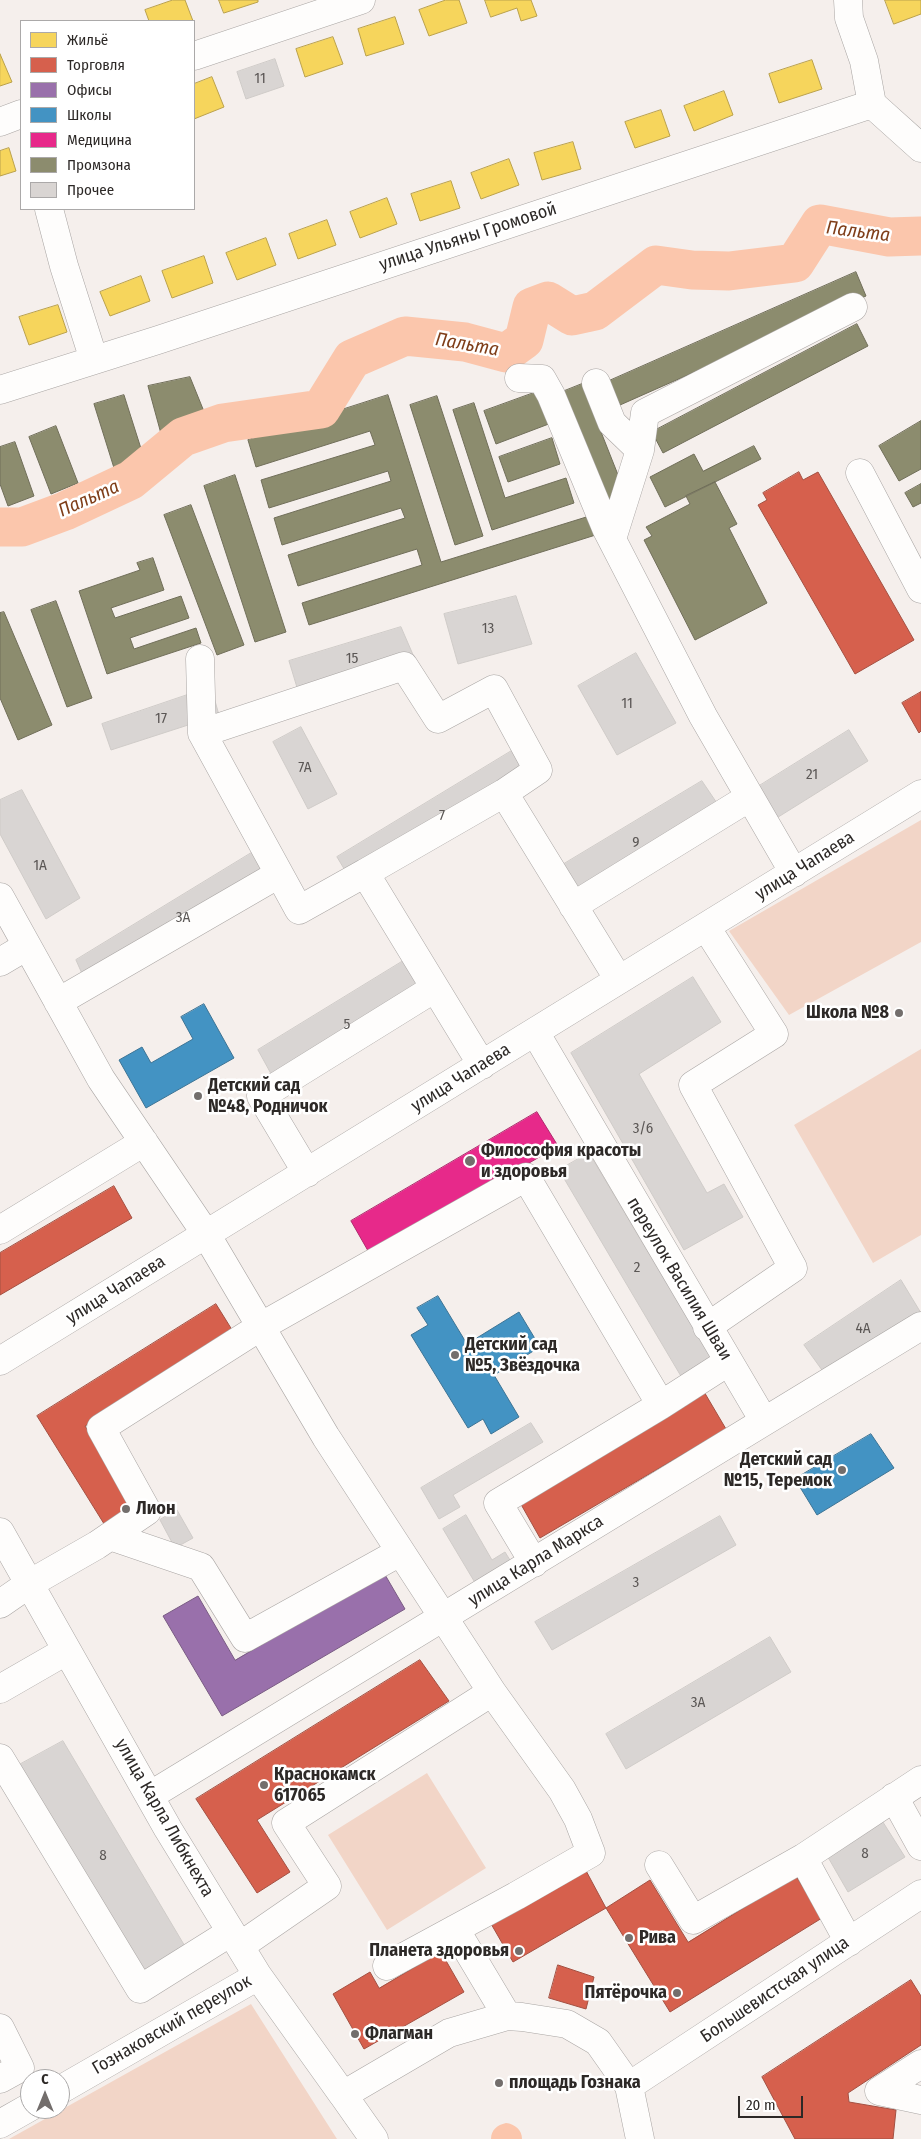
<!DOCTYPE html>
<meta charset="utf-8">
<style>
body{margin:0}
#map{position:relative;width:921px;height:2139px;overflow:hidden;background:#f5efec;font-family:"Fira Sans Condensed",sans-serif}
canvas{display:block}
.legend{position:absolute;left:20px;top:20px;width:175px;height:190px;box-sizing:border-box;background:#fff;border:1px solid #aba9a9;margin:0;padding:6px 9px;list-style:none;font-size:15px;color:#2d2927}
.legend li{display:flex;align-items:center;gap:10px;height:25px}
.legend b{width:25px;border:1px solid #aba9a9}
.north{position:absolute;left:20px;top:2069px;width:50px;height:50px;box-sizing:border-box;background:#fff;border:1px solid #aba9a9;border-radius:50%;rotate:0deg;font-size:14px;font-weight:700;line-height:20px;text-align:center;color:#2d2927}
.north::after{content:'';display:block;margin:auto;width:18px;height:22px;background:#736e6c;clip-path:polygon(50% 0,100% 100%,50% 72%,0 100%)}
.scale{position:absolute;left:738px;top:2096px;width:65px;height:22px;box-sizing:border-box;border:2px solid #2d2927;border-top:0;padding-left:6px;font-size:15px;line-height:18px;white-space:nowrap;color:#2d2927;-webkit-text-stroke:4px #fff;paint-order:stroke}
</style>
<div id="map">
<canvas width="921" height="2139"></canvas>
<ul class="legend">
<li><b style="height:14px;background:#f6d55c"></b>Жильё</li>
<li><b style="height:14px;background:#d6604d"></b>Торговля</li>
<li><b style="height:14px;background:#9970ab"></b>Офисы</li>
<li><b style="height:14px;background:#4393c3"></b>Школы</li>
<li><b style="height:14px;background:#e7298a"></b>Медицина</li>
<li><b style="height:14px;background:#8c8c6e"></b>Промзона</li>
<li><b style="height:14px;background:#d9d5d3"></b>Прочее</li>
</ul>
<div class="north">С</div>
<div class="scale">20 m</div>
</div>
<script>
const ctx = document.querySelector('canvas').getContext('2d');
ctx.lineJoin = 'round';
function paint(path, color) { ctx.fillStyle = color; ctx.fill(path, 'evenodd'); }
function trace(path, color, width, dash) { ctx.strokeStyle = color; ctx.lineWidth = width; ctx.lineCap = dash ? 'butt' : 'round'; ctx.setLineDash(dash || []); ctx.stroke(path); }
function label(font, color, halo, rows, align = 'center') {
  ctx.font = font + ' "Fira Sans Condensed",sans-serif'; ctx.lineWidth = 5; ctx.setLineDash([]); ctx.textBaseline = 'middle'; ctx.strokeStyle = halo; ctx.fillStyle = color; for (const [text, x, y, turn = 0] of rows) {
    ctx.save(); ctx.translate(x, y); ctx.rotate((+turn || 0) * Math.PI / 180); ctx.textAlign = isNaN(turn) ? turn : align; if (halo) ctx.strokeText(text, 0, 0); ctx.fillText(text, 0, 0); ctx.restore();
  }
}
paint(new Path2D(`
 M921,820V942L789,1015L729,931Z
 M921,1049V1235L873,1263L794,1125Z
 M427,1773L486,1868L387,1930L328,1835Z
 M251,2004L337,2139H9Z`), '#f2d5c7');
paint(new Path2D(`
 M506,2123C515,2124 522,2130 522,2139H491C491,2130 497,2125 506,2123Z`), '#fbc6ac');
const homes = new Path2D(`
 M173,0H185L193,21H149L145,10Z
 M219,0H258V2L224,13Z
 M446,0H459L467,23L429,36L419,10Z
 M485,0H531L537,16L521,21L517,8L491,17Z
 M885,0H921V14L894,24Z
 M395,17L404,44L366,56L358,29Z
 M333,37L343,64L305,77L296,49Z
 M0,54L12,82L0,86Z
 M812,60L822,89L779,103L769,74Z
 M212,77L224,107L194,119V84Z
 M724,91L733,115L694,131L684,106Z
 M661,110L670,136L635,148L625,122Z
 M573,142L581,169L542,180L534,153Z
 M9,148L16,171L0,176V151Z
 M509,159L519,185L481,199L471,173Z
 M451,181L460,208L420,221L411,194Z
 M387,198L397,224L360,238L350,212Z
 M327,220L336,245L298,259L289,234Z
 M266,238L276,265L237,280L226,253Z
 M204,256L213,283L172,298L162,271Z
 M141,276L150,301L110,316L100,292Z
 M58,305L67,332L29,345L19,317Z`);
paint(homes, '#f6d55c');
trace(homes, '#baa14c', 1);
const shops = new Path2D(`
 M799,472L803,480L818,472L914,640L855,674L758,505L767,500L763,493Z
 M921,692V731L919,733L902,703Z
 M114,1186L132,1218L0,1295V1253Z
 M216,1304L234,1333L85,1426L136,1509L106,1527L37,1416Z
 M703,1390L726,1429L540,1538L518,1499Z
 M420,1660L449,1701L257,1820L290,1872L257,1893L196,1799Z
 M584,1867L606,1908L513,1962L490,1922Z
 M796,1876L822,1918L670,2012L606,1908L650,1880L688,1942Z
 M441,1952L464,1992L364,2049L333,1994L370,1972L379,1988Z
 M558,1965L594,1977L586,2009L549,1998Z
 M911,1980L921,1996V2045L848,2093L849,2102L896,2110L893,2139H795L762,2077Z`);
paint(shops, '#d6604d');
trace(shops, '#a35042', 1);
const offices = new Path2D(`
 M384,1573L405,1609L222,1716L163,1616L198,1596L235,1660Z`);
paint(offices, '#9970ab');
trace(offices, '#795b83', 1);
const schools = new Path2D(`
 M204,1004L234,1058L146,1108L119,1060L142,1047L151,1063L193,1039L181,1017Z
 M438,1296L467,1344L519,1312L540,1347L494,1375L519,1417L491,1434L483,1419L468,1428L411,1335L428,1325L417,1308Z
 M871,1434L894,1468L817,1515L795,1479Z`);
paint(schools, '#4393c3');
trace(schools, '#3c7394', 1);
const health = new Path2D(`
 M537,1112L558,1146L371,1256L351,1221Z`);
paint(health, '#e7298a');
trace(health, '#af296c', 1);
const industry = new Path2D(`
 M856,272L866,296L620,405L609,381Z
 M857,324L868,346L663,453L652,432Z
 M190,377L205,414L163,441L148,386Z
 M582,384L626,495L606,503L562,392Z
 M542,390L554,422L496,444L484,411Z
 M124,395L144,458L114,468L94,404Z
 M388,395L441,562L596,514L602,533L309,625L302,603L422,565L417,549L298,586L288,555L405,518L401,508L282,545L274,518L391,481L388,471L269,508L261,480L375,445L370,431L256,467L248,440Z
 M437,396L483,536L455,545L410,405Z
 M474,403L505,498L566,478L574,503L492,530L453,410Z
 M921,421V469L899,481L879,446Z
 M56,426L78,483L51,494L29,437Z
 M552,438L560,464L508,482L499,457Z
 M15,442L34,496L8,506L0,484V447Z
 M754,446L761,459L665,507L650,477L694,454L703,471Z
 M235,475L286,632L255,642L204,486Z
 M715,482L737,524L729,528L767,603L695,640L644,540L652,536L646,527L690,504L686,496Z
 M921,484V503L913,507L905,493Z
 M191,505L244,645L217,655L164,515Z
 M153,558L164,590L111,608L115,618L181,596L189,618L130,638L134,649L196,628L201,643L107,674L79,591L140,570L137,563Z
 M56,601L92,698L67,707L31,610Z
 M4,612L52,725L18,740L0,698V613Z`);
paint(industry, '#8c8c6e');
trace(industry, '#706e59', 1);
trace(new Path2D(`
 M0,527H22L65,511L131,480L183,437L223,423L321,409L352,359L405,336L465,342L506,353L524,340L532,307L548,301L572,316L595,311L656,265L692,270L729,271L795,263L820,224L889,237L921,236`), '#fbc6ac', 39);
const building = new Path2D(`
 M275,59L284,86L246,99L237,72Z
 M516,596L532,644L458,664L444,614Z
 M401,627L414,657L299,694L289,661Z
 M636,653L676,723L617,755L578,686Z
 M211,687L219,715L111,750L102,724Z
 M301,727L337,794L308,809L273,742Z
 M849,730L868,761L775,819L756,788Z
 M528,741L546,776L358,892L337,857Z
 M702,781L723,812L568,905L549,873Z
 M22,790L80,898L46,919L0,834V800Z
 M271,841L293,875L91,994L76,960Z
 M413,955L438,1000L281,1092L258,1050Z
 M693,977L721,1022L639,1074L707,1193L724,1184L743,1217L684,1250L571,1053Z
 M589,1153L715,1365L685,1383L559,1170Z
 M901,1280L921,1313L827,1377L804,1345Z
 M531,1423L543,1442L453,1495L460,1507L439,1519L421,1488Z
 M177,1510L193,1538L175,1548L160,1520Z
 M466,1515L492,1560L505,1552L513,1565L477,1586L443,1529Z
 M720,1516L736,1545L552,1650L535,1622Z
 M770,1637L791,1672L626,1769L606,1734Z
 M63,1741L186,1948L143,1973L19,1765Z
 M881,1819L905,1857L848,1892L825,1852Z`);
paint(building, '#d9d5d3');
trace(building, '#cfcbc8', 1);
const minor = new Path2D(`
 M848,0L849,18L864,61L872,104
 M194,56L361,0
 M0,122L21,114
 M49,209L64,266L94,360
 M519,378L542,379L551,395L606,528L703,716L794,873
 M596,383L612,423L640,450
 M0,390L158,340L872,104L921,148
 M860,473L921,589
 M612,539L640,450L645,413L853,307
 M200,659L202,733
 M365,873L299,910L202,733L404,666L438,719L494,689L538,770L504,793
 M0,897L101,1079L206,1234L326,1437L492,1692L286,1823L327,1886L240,1946
 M573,906L750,797
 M706,927L774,1034L693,1085L793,1268L707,1327
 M0,962L27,946
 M58,1002L279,874
 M535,1032L764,1421
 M482,1065L365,873L504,793L619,980
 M307,1173L261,1096L435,988
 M0,1230L144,1142
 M0,1361L921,794
 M661,1405L728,1362
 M0,1532L168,1829L258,1976L343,2095
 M110,1536L201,1567L245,1638L400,1552
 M0,1604L29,1584L97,1545L147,1511L101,1428L260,1327L526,1177L661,1405L498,1503L534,1563
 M0,1689L66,1651
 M0,1758L140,1989L231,1932
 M151,1795L921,1326
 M894,1797L921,1846
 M803,1858L849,1942
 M659,1865L693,1920L803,1858L921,1780
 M455,1929L507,2016
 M387,1966L516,1896L591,1853L578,1819L562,1790L492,1692
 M0,2028L20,2068L0,2079
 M921,2064L879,2091L921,2100
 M629,2086L921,1894
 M60,2090L258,1976
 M0,2124L30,2107
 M374,2139L343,2095L449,2033L507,2016L522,2017L567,2024L598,2042L629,2086L640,2139`);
trace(minor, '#a9a5a3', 29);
trace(minor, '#fefdfc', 28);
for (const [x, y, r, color] of [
 [899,1013,5,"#736e6c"],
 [198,1096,5,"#736e6c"],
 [470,1161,6,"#736e6c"],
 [455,1355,5,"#736e6c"],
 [842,1470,5,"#736e6c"],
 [126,1509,5,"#736e6c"],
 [264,1785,5,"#736e6c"],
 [629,1938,5,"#736e6c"],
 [519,1951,5,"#736e6c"],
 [677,1993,5,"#736e6c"],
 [355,2034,5,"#736e6c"],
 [499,2083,5,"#736e6c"]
]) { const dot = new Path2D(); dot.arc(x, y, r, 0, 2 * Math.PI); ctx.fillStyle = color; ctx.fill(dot); trace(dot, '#fff', 2); }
label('15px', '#5b5755', null, [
 ["11",260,79],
 ["13",488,629],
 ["15",352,659],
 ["11",627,704],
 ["17",161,719],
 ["7А",305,768],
 ["21",812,775],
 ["7",442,816],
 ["9",636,843],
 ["1А",40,866],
 ["3А",183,918],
 ["5",347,1025],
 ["3/6",643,1129],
 ["2",637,1268],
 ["4А",863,1329],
 ["3",636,1583],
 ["3А",698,1703],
 ["8",865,1854],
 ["8",103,1856]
]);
label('18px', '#2d2927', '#fff', [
 ["улица Ульяны Громовой",468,237,-18],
 ["улица Чапаева",805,866,-32],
 ["улица Чапаева",461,1078,-32],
 ["переулок Василия Шваи",679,1279,59],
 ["улица Чапаева",116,1290,-32],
 ["улица Карла Маркса",536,1561,-32],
 ["улица Карла Либкнехта",164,1818,60],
 ["Большевистская улица",775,1990,-34],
 ["Гознаковский переулок",172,2025,-30]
]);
label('bold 18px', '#2d2927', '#fff', [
 ["Школа №8",889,1013,"right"],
 ["Детский сад",208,1086],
 ["№48, Родничок",208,1107],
 ["Философия красоты",481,1151],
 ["и здоровья",481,1172],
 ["Детский сад",465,1345],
 ["№5, Звёздочка",465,1366],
 ["Детский сад",832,1460,"right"],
 ["№15, Теремок",832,1481,"right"],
 ["Лион",136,1509],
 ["Краснокамск",274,1775],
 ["617065",274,1796],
 ["Рива",639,1938],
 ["Планета здоровья",509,1951,"right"],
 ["Пятёрочка",667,1993,"right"],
 ["Флагман",365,2034],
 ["площадь Гознака",509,2083]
], 'left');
label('italic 19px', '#7f3e19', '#fff', [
 ["Пальта",858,232,7],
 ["Пальта",467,345,10],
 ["Пальта",89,499,-24]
]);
</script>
